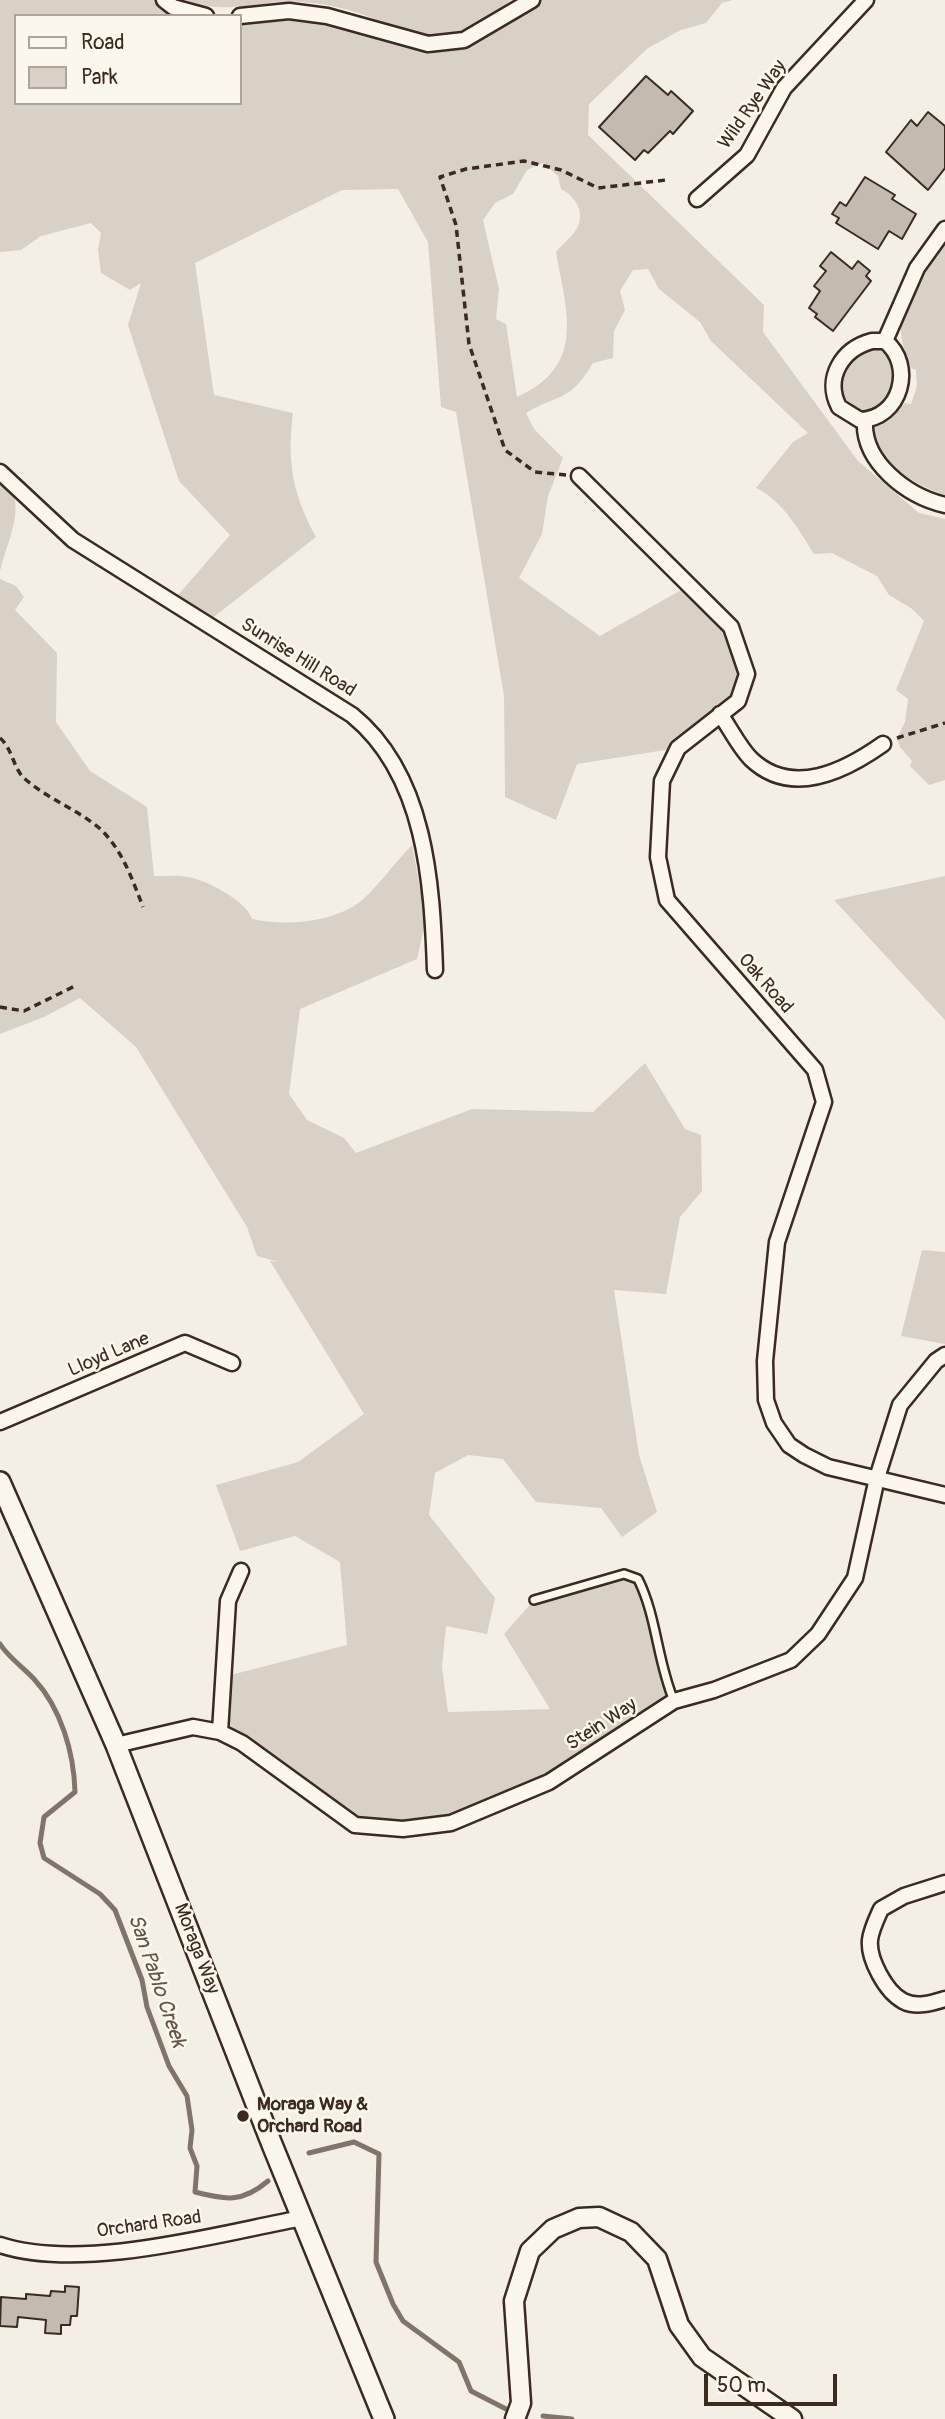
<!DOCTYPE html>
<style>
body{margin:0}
#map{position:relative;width:945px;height:2419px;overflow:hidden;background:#f3efe4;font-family:Pangolin,sans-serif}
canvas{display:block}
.legend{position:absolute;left:14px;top:14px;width:228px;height:91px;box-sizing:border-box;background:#fbf7ec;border:2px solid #aea59a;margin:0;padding:9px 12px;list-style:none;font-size:21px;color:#3b2a1e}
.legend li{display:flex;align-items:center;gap:14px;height:35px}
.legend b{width:35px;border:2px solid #aea59a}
.scale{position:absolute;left:704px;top:2374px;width:133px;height:32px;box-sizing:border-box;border:4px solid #3b2a1e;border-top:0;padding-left:9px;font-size:21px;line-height:24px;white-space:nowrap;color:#3b2a1e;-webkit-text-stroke:5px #fbf7ec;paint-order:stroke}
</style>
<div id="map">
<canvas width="945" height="2419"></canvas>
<ul class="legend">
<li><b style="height:9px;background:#fbf7ec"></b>Road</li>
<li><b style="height:19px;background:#d8d1c6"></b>Park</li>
</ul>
<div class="scale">50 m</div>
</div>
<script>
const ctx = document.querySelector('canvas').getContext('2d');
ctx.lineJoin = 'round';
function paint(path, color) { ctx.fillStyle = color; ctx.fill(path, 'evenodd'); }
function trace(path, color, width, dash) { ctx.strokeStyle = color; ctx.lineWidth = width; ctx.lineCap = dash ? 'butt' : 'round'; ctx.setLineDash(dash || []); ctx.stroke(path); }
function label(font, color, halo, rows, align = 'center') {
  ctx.font = font + ' Pangolin,sans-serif'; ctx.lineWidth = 5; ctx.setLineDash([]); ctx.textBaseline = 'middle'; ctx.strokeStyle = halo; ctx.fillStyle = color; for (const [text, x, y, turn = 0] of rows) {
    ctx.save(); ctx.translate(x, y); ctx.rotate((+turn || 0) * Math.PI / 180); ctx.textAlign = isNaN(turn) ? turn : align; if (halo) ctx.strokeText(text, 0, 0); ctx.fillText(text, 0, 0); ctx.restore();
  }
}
paint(new Path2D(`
 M0,0H164L206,16H16V103H240V16L289,11L428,44L464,40L532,0H733L722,3L706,23L681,30L648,48L589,104L588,135L764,305L763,332L858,461L919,513L945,519V780L929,785L910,766L912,761L900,747L897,738L905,722L908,699L896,690L924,621L911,608L889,595L877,576L832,553L814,554C799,530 783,501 756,488L793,442L808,433L711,341L700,322L659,289L648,269L633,270L620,291L625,310L614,331L613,358L593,363C569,403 560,393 526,413L534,429L563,458L548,496L542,534L519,578L600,636L690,585L731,627L747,674L738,701L678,748L577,764L556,820L505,797L504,696L456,412L441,407L428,242L398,189L342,190L195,263L214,395L293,413C287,462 292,493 316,537L206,623L172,602L230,535L179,481L128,325L141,283L130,290L101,273L98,250L101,233L91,223L41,236L21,250L0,252ZM543,163L558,176L561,189C574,195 585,211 578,226C575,235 562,244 556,252C567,314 586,366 517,397L506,324L496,319L499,289L483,220L495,203L513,194L527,170Z
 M184,0H511C488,20 465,34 435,36C409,38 382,20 358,13C341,7 319,3 300,2C260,0 224,16 184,0Z
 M945,242V495C912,483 877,464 873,427L895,414L905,403L911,404L917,386L916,370L911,368C906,354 900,341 901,325C904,303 931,261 945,242Z
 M878,348L892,361L895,378L887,400L871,412L855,413C830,381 842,359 878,348Z
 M0,472C30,502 9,535 0,571Z
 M0,579L16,586L24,597L15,610L57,653L56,722L90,771L147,807L154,876C165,876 177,875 188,877C205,879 248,902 252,919C283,926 330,923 357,904C373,893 396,861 412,845L426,919L417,959L300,1009L289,1094L307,1120L344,1138L356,1153L472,1109L593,1112L645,1063L685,1129L701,1135L702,1191L680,1217L666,1294L614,1290L639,1455L657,1512L622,1537L601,1508L536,1502L503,1459L468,1455L435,1473L429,1515L495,1598L487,1634L446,1626L442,1667L448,1712L550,1709L504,1634L534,1600L624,1574L638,1579L674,1701L599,1751L451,1823L355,1825L220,1732L223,1677L347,1645L340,1562L295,1536L240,1551L216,1485L298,1462L364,1414L270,1261L279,1262L257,1256L247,1227L136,1047L80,998L44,1017L0,1034Z
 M945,876V1020L834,900Z
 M922,1250L945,1252V1344L901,1336Z`), '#d8d1c6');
trace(new Path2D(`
 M0,1644C9,1658 23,1667 34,1679C61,1708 74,1753 75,1792L44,1817L40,1843L44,1858L100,1894L115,1910L142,1980L147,2007L169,2066L187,2096L192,2130L190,2148L197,2166L195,2192C226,2200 242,2203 268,2181
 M309,2153L354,2142L379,2154L376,2262L393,2304L403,2321L459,2362L471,2391L506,2409
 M543,2416L572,2419`), '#817468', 5);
const building = new Path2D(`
 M646,76L668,95L671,91L693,111L673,134L670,131L648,153L644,150L635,160L599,127Z
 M928,112L945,126V168L928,190L886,152L911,120L917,126Z
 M865,177L895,195L892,199L916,214L902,239L889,231L878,249L836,223L839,218L832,214L840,202L846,206Z
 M831,252L852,269L858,261L870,271L866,276L871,281L833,331L815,317L817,314L809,308L820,291L814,286L826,271L820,266Z
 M65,2286L79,2287L77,2316H71L70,2325H61V2334L45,2333L46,2320L18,2317L17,2327L0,2326L1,2297L26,2299V2294L50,2296L51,2291L65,2292Z`);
paint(building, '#c3bbb0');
trace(building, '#3b2a1e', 2);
const service = new Path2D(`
 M534,1600L624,1574L638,1579C657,1617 657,1661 674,1701`);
const minor = new Path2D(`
 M164,0L173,7L206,16
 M240,16L289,11L327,16L428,44L464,40L532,0
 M697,199L747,155L784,88L866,0
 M872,341H885C915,365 901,419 860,420L839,407C824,378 842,349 872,341Z
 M885,341L917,268L945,229
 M865,420C862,462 907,496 945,505
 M0,472L73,540L352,715C426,775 432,883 435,970
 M579,476L731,627L747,674L738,701L678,748L662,781L658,857L667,900L815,1070L824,1102L777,1242L765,1361L766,1400L774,1423L789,1445L804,1455L828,1467L945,1495
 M720,714C730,728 739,747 751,759C792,798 845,771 883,744
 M0,1422L185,1343L232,1363
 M220,1732L228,1601L241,1571
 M116,1745L193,1727L220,1732L242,1743L355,1825L403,1829L451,1823L549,1782L674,1701L714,1690L791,1660L818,1634L855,1578L877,1478L900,1405L936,1361L945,1355
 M945,1883L904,1896L881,1909C877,1918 871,1930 870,1940C868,1959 886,1992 903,2001C916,2008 932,2003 945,1999
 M0,2245C83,2272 217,2234 302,2218`);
const tertiary = new Path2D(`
 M515,2419L521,2403L514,2301L530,2251L553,2229L579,2218L599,2217L631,2232L657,2259L679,2325L702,2357L792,2419`);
const secondary = new Path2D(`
 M0,1482L116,1745L271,2142L384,2419`);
trace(service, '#3b2a1e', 12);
trace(minor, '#3b2a1e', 19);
trace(tertiary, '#3b2a1e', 23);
trace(secondary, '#3b2a1e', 24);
trace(new Path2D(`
 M566,475L535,472L505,450L469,344L456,225L440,177L466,169L524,161L561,170L598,188L666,180
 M0,738C13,749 13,769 25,779C48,799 76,809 98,827C122,848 132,879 143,907
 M897,738L945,723
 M0,1007L24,1011L75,986`), '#3b2a1e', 3.5, [7, 5]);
trace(service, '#fbf7ec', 7);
trace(minor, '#fbf7ec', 14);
trace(tertiary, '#fbf7ec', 18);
trace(secondary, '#fbf7ec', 19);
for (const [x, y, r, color] of [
 [243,2116,7,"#3b2a1e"]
]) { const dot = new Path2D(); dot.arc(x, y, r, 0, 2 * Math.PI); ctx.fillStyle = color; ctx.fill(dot); trace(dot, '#fbf7ec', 2.5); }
label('19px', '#3b2a1e', '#fbf7ec', [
 ["Wild Rye Way",753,105,-55],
 ["Sunrise Hill Road",298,658,32],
 ["Oak Road",765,984,49],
 ["Lloyd Lane",109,1355,-23],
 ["Stein Way",602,1725,-33],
 ["Moraga Way",196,1949,69],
 ["Orchard Road",149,2225,-8]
]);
label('bold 19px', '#3b2a1e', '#fbf7ec', [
 ["Moraga Way &",257,2105],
 ["Orchard Road",257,2127]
], 'left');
label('italic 21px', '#645549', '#fbf7ec', [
 ["San Pablo Creek",156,1981,71]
]);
</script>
